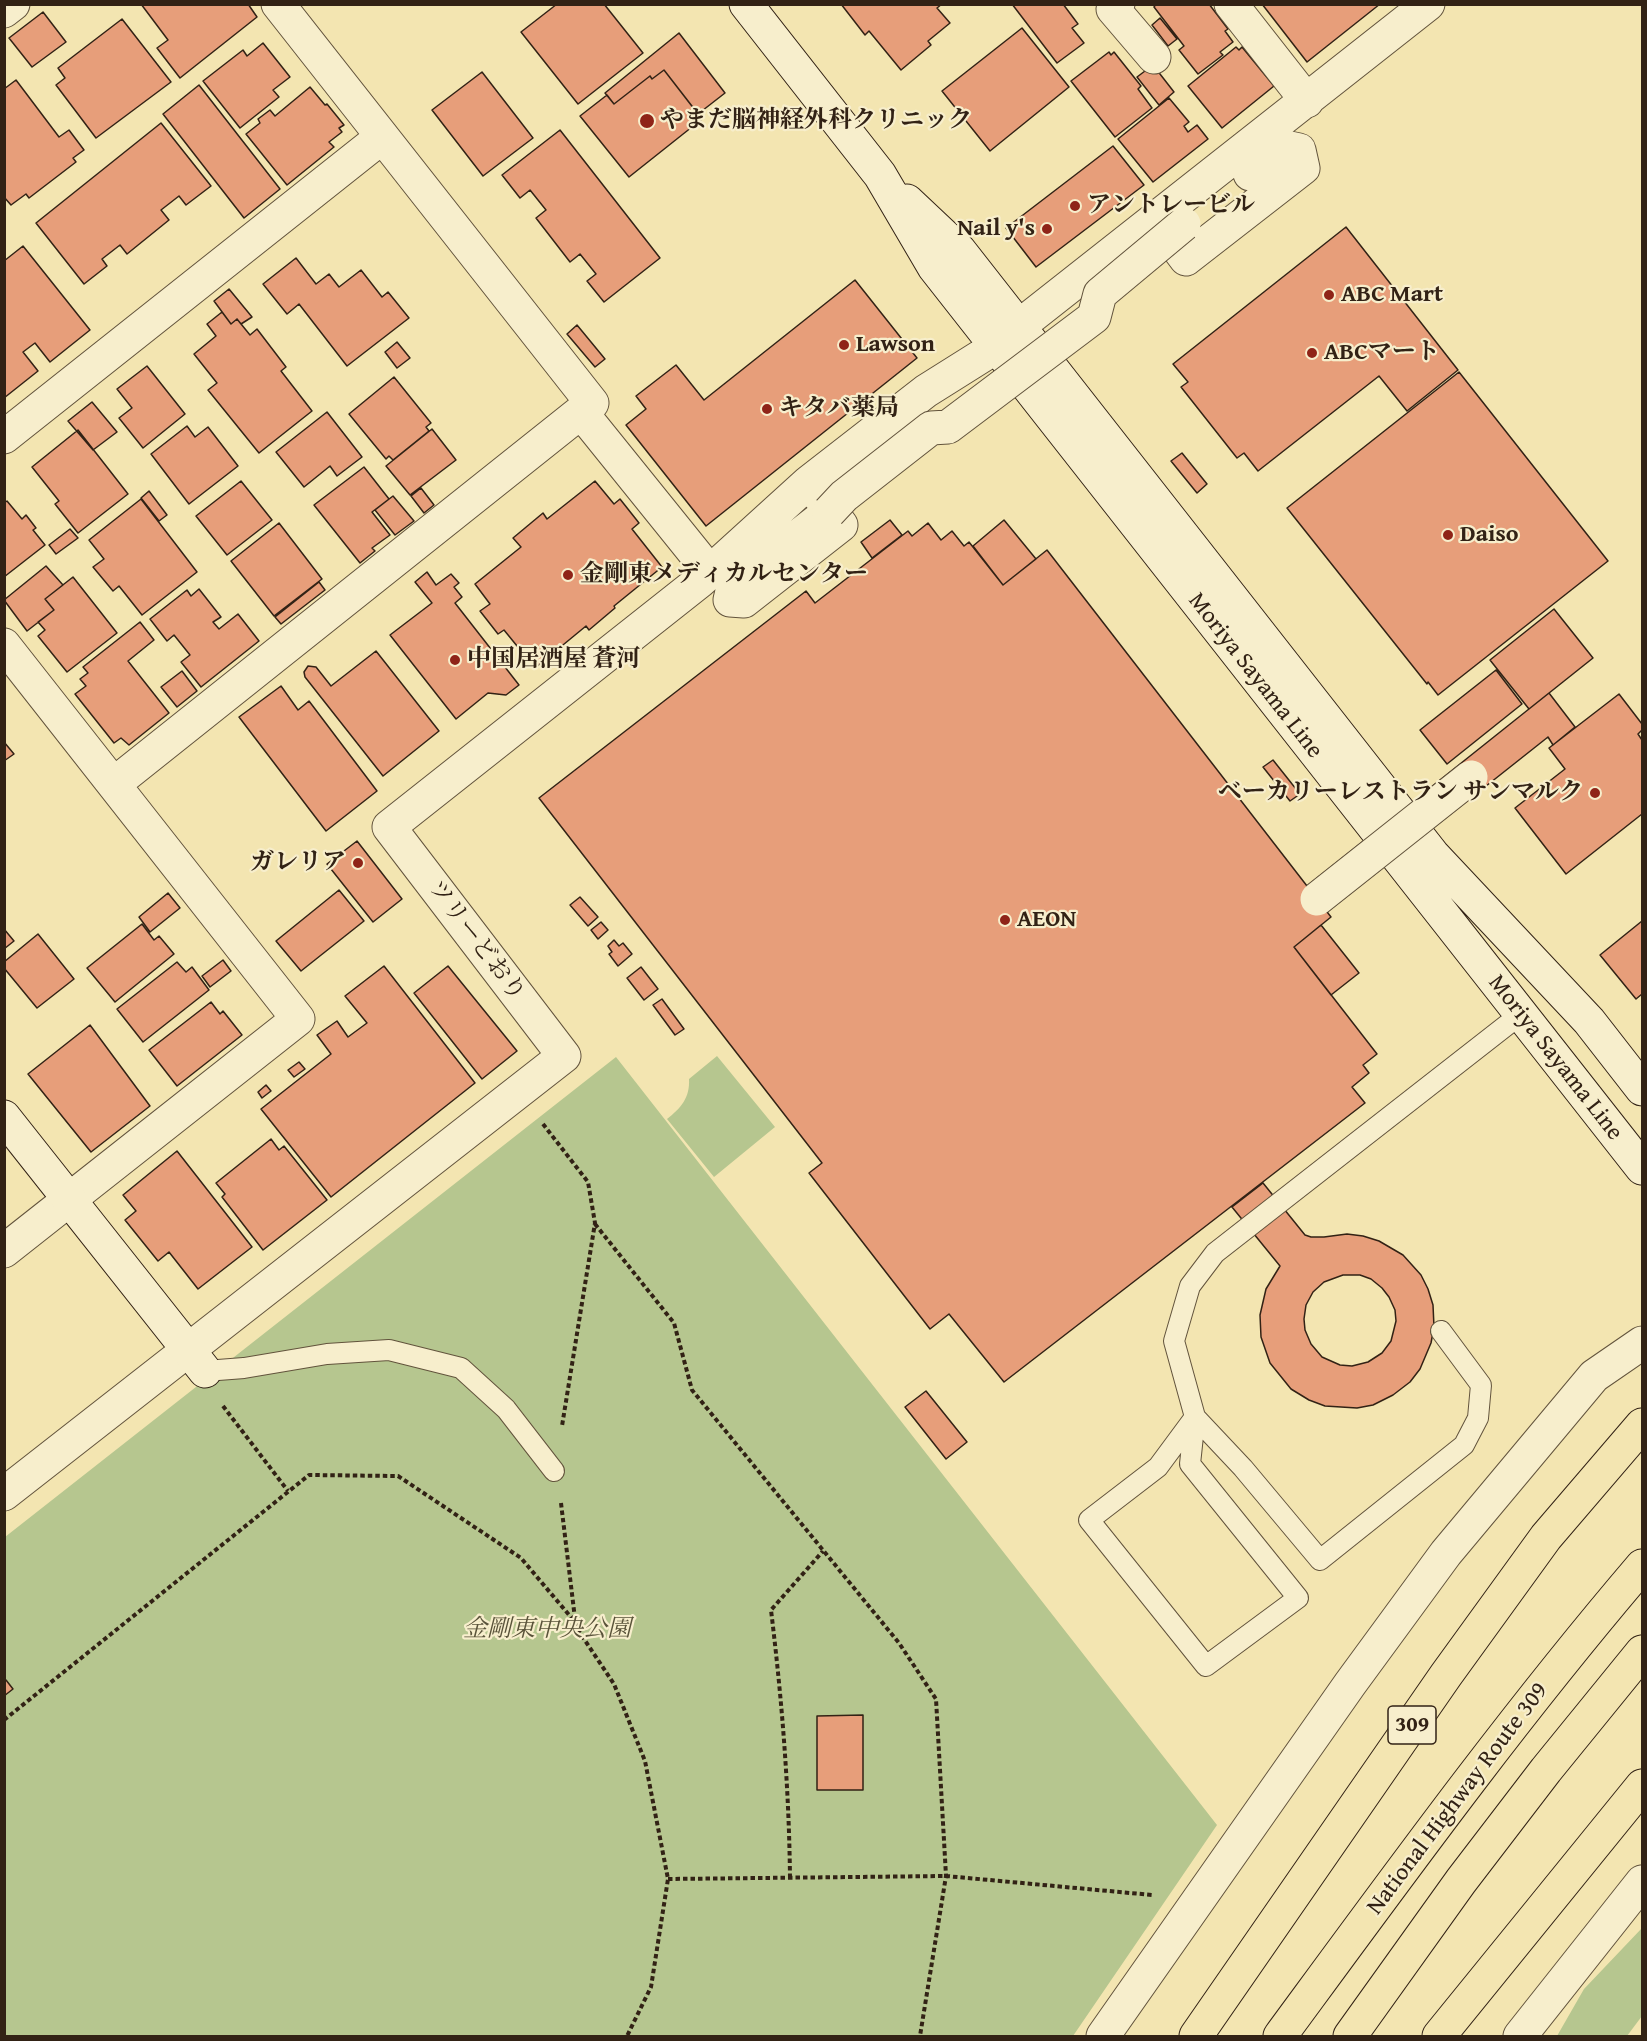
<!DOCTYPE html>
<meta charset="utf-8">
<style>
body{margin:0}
#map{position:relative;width:1647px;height:2041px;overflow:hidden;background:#f3e5b1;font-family:"Gentium Book Plus",serif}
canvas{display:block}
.frame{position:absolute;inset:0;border:6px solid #322215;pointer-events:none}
</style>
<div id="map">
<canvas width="1647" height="2041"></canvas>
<div class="frame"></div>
</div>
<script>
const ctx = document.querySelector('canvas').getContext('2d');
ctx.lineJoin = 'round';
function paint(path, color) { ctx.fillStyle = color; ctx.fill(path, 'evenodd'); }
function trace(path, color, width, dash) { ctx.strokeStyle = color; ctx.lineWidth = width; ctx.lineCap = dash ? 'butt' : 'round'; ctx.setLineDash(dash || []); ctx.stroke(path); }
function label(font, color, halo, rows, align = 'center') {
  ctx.font = font + ' "Gentium Book Plus","Noto Serif JP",serif'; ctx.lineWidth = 4.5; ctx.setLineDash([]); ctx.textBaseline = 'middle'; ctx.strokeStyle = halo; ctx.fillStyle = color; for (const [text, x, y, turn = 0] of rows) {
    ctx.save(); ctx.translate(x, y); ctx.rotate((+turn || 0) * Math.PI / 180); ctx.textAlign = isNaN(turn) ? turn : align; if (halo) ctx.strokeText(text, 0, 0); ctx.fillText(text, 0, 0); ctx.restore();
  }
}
paint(new Path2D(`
 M717,1056L775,1127L714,1177L667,1119C681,1108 690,1098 689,1079Z
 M616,1057L1217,1825L1073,2036H5V1537Z
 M1642,1928V2016L1627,2036H1557L1584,1989Z`), '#b6c68f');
const building = new Path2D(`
 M141,4H248L257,17L180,78L157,48L168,40Z
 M557,4H604L643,53L578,104L521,32Z
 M841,4H942L937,8L950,23L928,41L931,45L901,70L869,31L865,35Z
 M1012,4H1063L1078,24L1072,28L1084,43L1057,63Z
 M1209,4L1228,29L1225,31L1233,42L1220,52L1223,55L1198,74L1179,50L1184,46L1154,7L1156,4Z
 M1262,4H1380L1307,62Z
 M43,12L66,42L32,67L9,38Z
 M1160,18L1177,39L1168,46L1152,25Z
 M122,19L171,82L96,138L56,85L65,78L58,68Z
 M1022,28L1069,87L990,151L942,91Z
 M679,33L725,93L698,114L664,70L652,79L650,76L614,104L605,93Z
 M263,43L290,77L273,90L279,97L240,128L203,81L243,50L247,56Z
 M1236,47L1239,50L1242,47L1274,86L1222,128L1188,86Z
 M1109,52L1111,55L1114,52L1141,86L1138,89L1152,108L1115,137L1071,81Z
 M1153,65L1174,92L1159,105L1137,77Z
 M664,70L702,119L629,177L580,116L607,95L614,104L650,76L652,79Z
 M482,72L533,138L483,176L432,110Z
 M16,80L59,137L69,130L84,150L73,158L76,162L29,198L26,194L11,205L4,197V89Z
 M199,85L280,189L244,218L163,114Z
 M310,87L325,105L327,104L344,125L339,128L342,132L329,142L334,147L287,185L246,134L260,123L258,119L270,110L275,116Z
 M1169,98L1189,122L1184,126L1188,132L1197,125L1208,139L1153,182L1118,139Z
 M161,123L211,186L186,205L179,196L161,210L169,220L127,254L120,245L102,259L107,266L84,284L36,223Z
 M560,130L660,258L604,302L587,281L596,274L580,254L570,262L536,218L546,210L530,190L520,198L502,175Z
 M1113,146L1144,185L1036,267L1006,228Z
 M1346,227L1458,370L1407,411L1379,376L1258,471L1244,453L1237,458L1181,387L1188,382L1173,364Z
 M23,246L90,330L50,362L35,343L23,352L38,371L4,398V261Z
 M296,258L316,284L329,274L339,287L361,270L382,297L388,292L409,318L347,366L299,304L287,314L263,284Z
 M855,280L917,358L706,526L626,425L646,409L636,396L676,365L704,400Z
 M229,289L252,317L241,324L237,319L231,324L214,301Z
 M222,312L231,324L237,319L250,335L257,329L286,367L281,371L312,411L259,453L208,390L217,383L194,354L216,336L207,324Z
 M577,325L605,359L595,367L567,334Z
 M397,342L410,358L397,368L385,352Z
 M147,366L185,414L143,448L119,418L132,408L117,389Z
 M1459,372L1608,561L1438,695L1428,682L1427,684L1287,508Z
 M394,377L431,423L426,427L429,431L393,460L389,456L386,459L349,414Z
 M92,402L117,432L93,450L68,421Z
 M327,412L362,457L337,476L330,466L304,487L276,452Z
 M187,426L195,437L208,427L238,466L189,504L151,454Z
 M432,429L456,460L410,495L386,466Z
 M78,430L128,494L78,533L55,504L59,501L32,467Z
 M1182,453L1207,484L1197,493L1171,461Z
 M364,467L389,499L372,512L390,535L372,548L375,551L360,563L314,505Z
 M241,481L272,520L227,555L196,516Z
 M595,481L614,504L620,499L639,523L632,529L662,567L614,606L615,608L589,630L586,626L535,668L504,630L498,634L480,611L490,604L475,584L521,547L513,538L543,513L547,519Z
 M421,488L434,505L424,513L411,496Z
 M149,491L167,515L159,521L141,498Z
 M393,496L414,521L395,535L375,510Z
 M141,499L197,572L142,615L119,586L113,591L93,567L104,559L89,540Z
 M7,501L22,519L26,515L36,528L33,530L45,545L4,577V503Z
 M890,520L902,535L872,558L861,542Z
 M1004,520L1036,559L1003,585L973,546Z
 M279,523L322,579L274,616L231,561Z
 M928,523L941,540L952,531L964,546L969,542L1003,585L1047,550L1331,917L1294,947L1377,1054L1363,1065L1369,1073L1352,1087L1365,1103L1004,1382L949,1314L930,1329L809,1173L822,1163L539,798L806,591L815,603L908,531L912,536Z
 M70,529L78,538L56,554L49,545Z
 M46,566L63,585L45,599L54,610L27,631L4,600Z
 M427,572L436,585L451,574L459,583L454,587L462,597L455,603L519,685L506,695L488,693L456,719L390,635L432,603L415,582Z
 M73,577L117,633L67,672L38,636L45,630L38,622L54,610L45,599Z
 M319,582L325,590L281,624L275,617Z
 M199,589L221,617L213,622L219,629L238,614L259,641L201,687L181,662L190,655L174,635L167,641L150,619L187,590L191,596Z
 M1554,609L1593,658L1529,709L1490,660Z
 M140,622L154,640L128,661L169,713L129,745L121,738L114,743L75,694L86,686L80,679L88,673L83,667Z
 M376,651L439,731L383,776L305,677L304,672L308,666L316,667L331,686Z
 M1496,670L1522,704L1447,764L1420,730Z
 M182,671L197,691L177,707L161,687Z
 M281,686L298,710L309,701L377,791L326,831L239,717Z
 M1549,693L1575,727L1553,745L1548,737L1327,912L1307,886Z
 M1619,694L1642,724V730L1638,734L1642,740V814L1566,874L1515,808L1565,769L1549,748Z
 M4,742L14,754L4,761Z
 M1273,760L1300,794L1290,801L1263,767Z
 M357,841L402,899L373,922L327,864Z
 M339,890L364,921L301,971L276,941Z
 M168,893L180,908L150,932L139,917Z
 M580,897L598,917L588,926L570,905Z
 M1642,921V994L1636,999L1600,955Z
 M601,922L608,930L598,939L591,930Z
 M142,924L154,940L159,936L174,954L115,1002L87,968Z
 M1321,925L1359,973L1331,995L1294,947Z
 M4,929L14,941L4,949Z
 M38,934L74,979L37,1008L4,968V962Z
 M614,940L619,946L623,943L632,954L618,966L609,954L612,952L608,946Z
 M223,960L231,971L210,987L202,976Z
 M177,962L186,972L192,967L209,990L143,1042L117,1009Z
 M384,966L475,1083L331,1197L261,1109L331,1054L317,1035L337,1021L348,1037L367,1023L345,996Z
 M448,966L517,1051L482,1079L414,993Z
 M641,967L658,989L644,1000L627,978Z
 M662,999L684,1029L675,1035L653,1005Z
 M211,1002L220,1014L223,1011L242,1035L177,1086L149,1050Z
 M90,1025L150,1106L91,1152L28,1074Z
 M299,1062L305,1069L294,1077L288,1070Z
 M266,1085L271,1091L262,1098L258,1092Z
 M271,1139L279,1150L284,1146L327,1200L263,1250L222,1197L225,1194L216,1183Z
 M177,1151L252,1247L198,1289L169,1252L158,1261L125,1220L136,1211L123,1195Z
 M1263,1183L1305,1235L1311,1237H1324L1347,1234L1363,1236L1379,1241L1403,1255L1421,1275L1428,1289L1433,1305L1434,1327L1431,1343L1420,1369L1410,1382L1393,1395L1373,1405L1357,1408L1325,1406L1309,1400L1291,1389L1270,1363L1261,1337L1260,1315L1266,1289L1280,1266L1232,1207ZM1343,1275H1360L1371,1279L1382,1288L1389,1297L1395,1310L1396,1321L1391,1341L1382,1353L1368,1362L1352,1366L1340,1365L1322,1357L1311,1344L1305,1330L1304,1319L1306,1305L1313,1292L1324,1282Z
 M926,1391L967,1442L946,1459L905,1407Z
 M6,1680L13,1689L4,1696V1681Z
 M863,1715V1790H817V1716Z`);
paint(building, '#e79e7a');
trace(building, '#322215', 1.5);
const lane = new Path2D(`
 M1441,1331L1481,1385L1478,1418L1464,1445L1320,1560L1243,1468L1195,1417L1174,1341L1190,1286L1215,1253L1521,1014
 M205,1371L244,1368L327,1354L389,1350L461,1368L506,1409L554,1471
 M1195,1417L1190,1464L1298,1598L1206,1666L1089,1520L1158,1467Z`);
const street = new Path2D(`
 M1118,4L1113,9L1154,57
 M1231,4L1307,101
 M4,11L13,4
 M1156,219L1186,259L1303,168L1299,150L1285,147L1250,174
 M1018,327L1428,4
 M581,412L710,572
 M4,437L382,137
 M814,489L841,525L744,601L730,600L733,587L829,512
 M4,645L298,1019L4,1251
 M114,784L592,403L278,4
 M4,1494L564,1056L389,827L700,581L809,482L926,391L996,347
 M1103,2036L1350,1684L1446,1553L1594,1376L1642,1343
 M1520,2036L1642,1882`);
const secondary = new Path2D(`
 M746,4L880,175L934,267L1642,1168
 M907,201L959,250L1433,855L1589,1021L1642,1089
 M4,1117L205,1371`);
const highway = new Path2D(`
 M1196,2036L1446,1675L1546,1537L1642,1425
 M1280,2036C1397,1877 1513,1717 1642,1566
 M1350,2036L1461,1881L1546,1770L1642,1652
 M1439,2036L1642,1786`);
trace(lane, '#62533c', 22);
trace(street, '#62533c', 35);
trace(secondary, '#322215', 35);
trace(highway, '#322215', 35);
trace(new Path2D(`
 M543,1124L588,1182L595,1223L562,1426
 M595,1224L674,1323L692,1390L899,1643L936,1699L946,1876L920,2036
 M223,1406L288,1491
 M561,1503L576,1627L614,1684L645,1761L668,1879L651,1987L627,2036
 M4,1720L309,1475L398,1476L521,1558L575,1622
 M790,1878C789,1788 782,1700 771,1610L823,1551
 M668,1879L946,1876L1152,1895`), '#322215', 4, [4.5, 3]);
trace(lane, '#f7eecc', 20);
trace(street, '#f7eecc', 33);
trace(secondary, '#f7eecc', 33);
trace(highway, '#f3e5b1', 33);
const streetBridge = new Path2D(`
 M829,512L844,496L931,428L948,427L1094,317L1100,294L1184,224
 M1317,899L1471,777`);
trace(streetBridge, '#62533c', 35, []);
trace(streetBridge, '#f7eecc', 33);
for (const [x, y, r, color] of [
 [647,121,8,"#8f2418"],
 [1075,206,6,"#8f2418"],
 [1047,229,6,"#8f2418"],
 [1329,295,6,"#8f2418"],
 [844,345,6,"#8f2418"],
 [1312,353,6,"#8f2418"],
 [767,409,6,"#8f2418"],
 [1448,535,6,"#8f2418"],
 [568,575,6,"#8f2418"],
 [455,660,6,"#8f2418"],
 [1595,793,6,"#8f2418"],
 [358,863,6,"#8f2418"],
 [1005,920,6,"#8f2418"]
]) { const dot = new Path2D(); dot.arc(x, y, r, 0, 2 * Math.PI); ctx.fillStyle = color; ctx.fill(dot); trace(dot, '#f7eecc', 2); }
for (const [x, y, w] of [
 [1412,1725,48]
]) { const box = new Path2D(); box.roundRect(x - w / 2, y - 19, w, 38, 4.5); ctx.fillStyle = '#f7eecc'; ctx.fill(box); trace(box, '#322215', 1.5); }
label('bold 22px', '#322215', null, [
 ["309",1412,1725]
]);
label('bold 24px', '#322215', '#f7eecc', [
 ["やまだ脳神経外科クリニック",660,121],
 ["アントレービル",1087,206],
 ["Nail y's",1035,229,"right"],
 ["ABC Mart",1341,295],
 ["Lawson",856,345],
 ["ABCマート",1324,353],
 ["キタバ薬局",779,409],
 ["Daiso",1460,535],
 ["金剛東メディカルセンター",580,575],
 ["中国居酒屋 蒼河",467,660],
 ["ベーカリーレストラン サンマルク",1583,793,"right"],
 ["ガレリア",346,863,"right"],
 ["AEON",1017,920]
], 'left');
label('24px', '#322215', '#f7eecc', [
 ["Moriya Sayama Line",1255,676,52],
 ["ツリーどおり",476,941,53],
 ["Moriya Sayama Line",1555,1058,52],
 ["National Highway Route 309",1458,1799,-53]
]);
label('italic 24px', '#5a533a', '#f7eecc', [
 ["金剛東中央公園",547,1630]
]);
</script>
